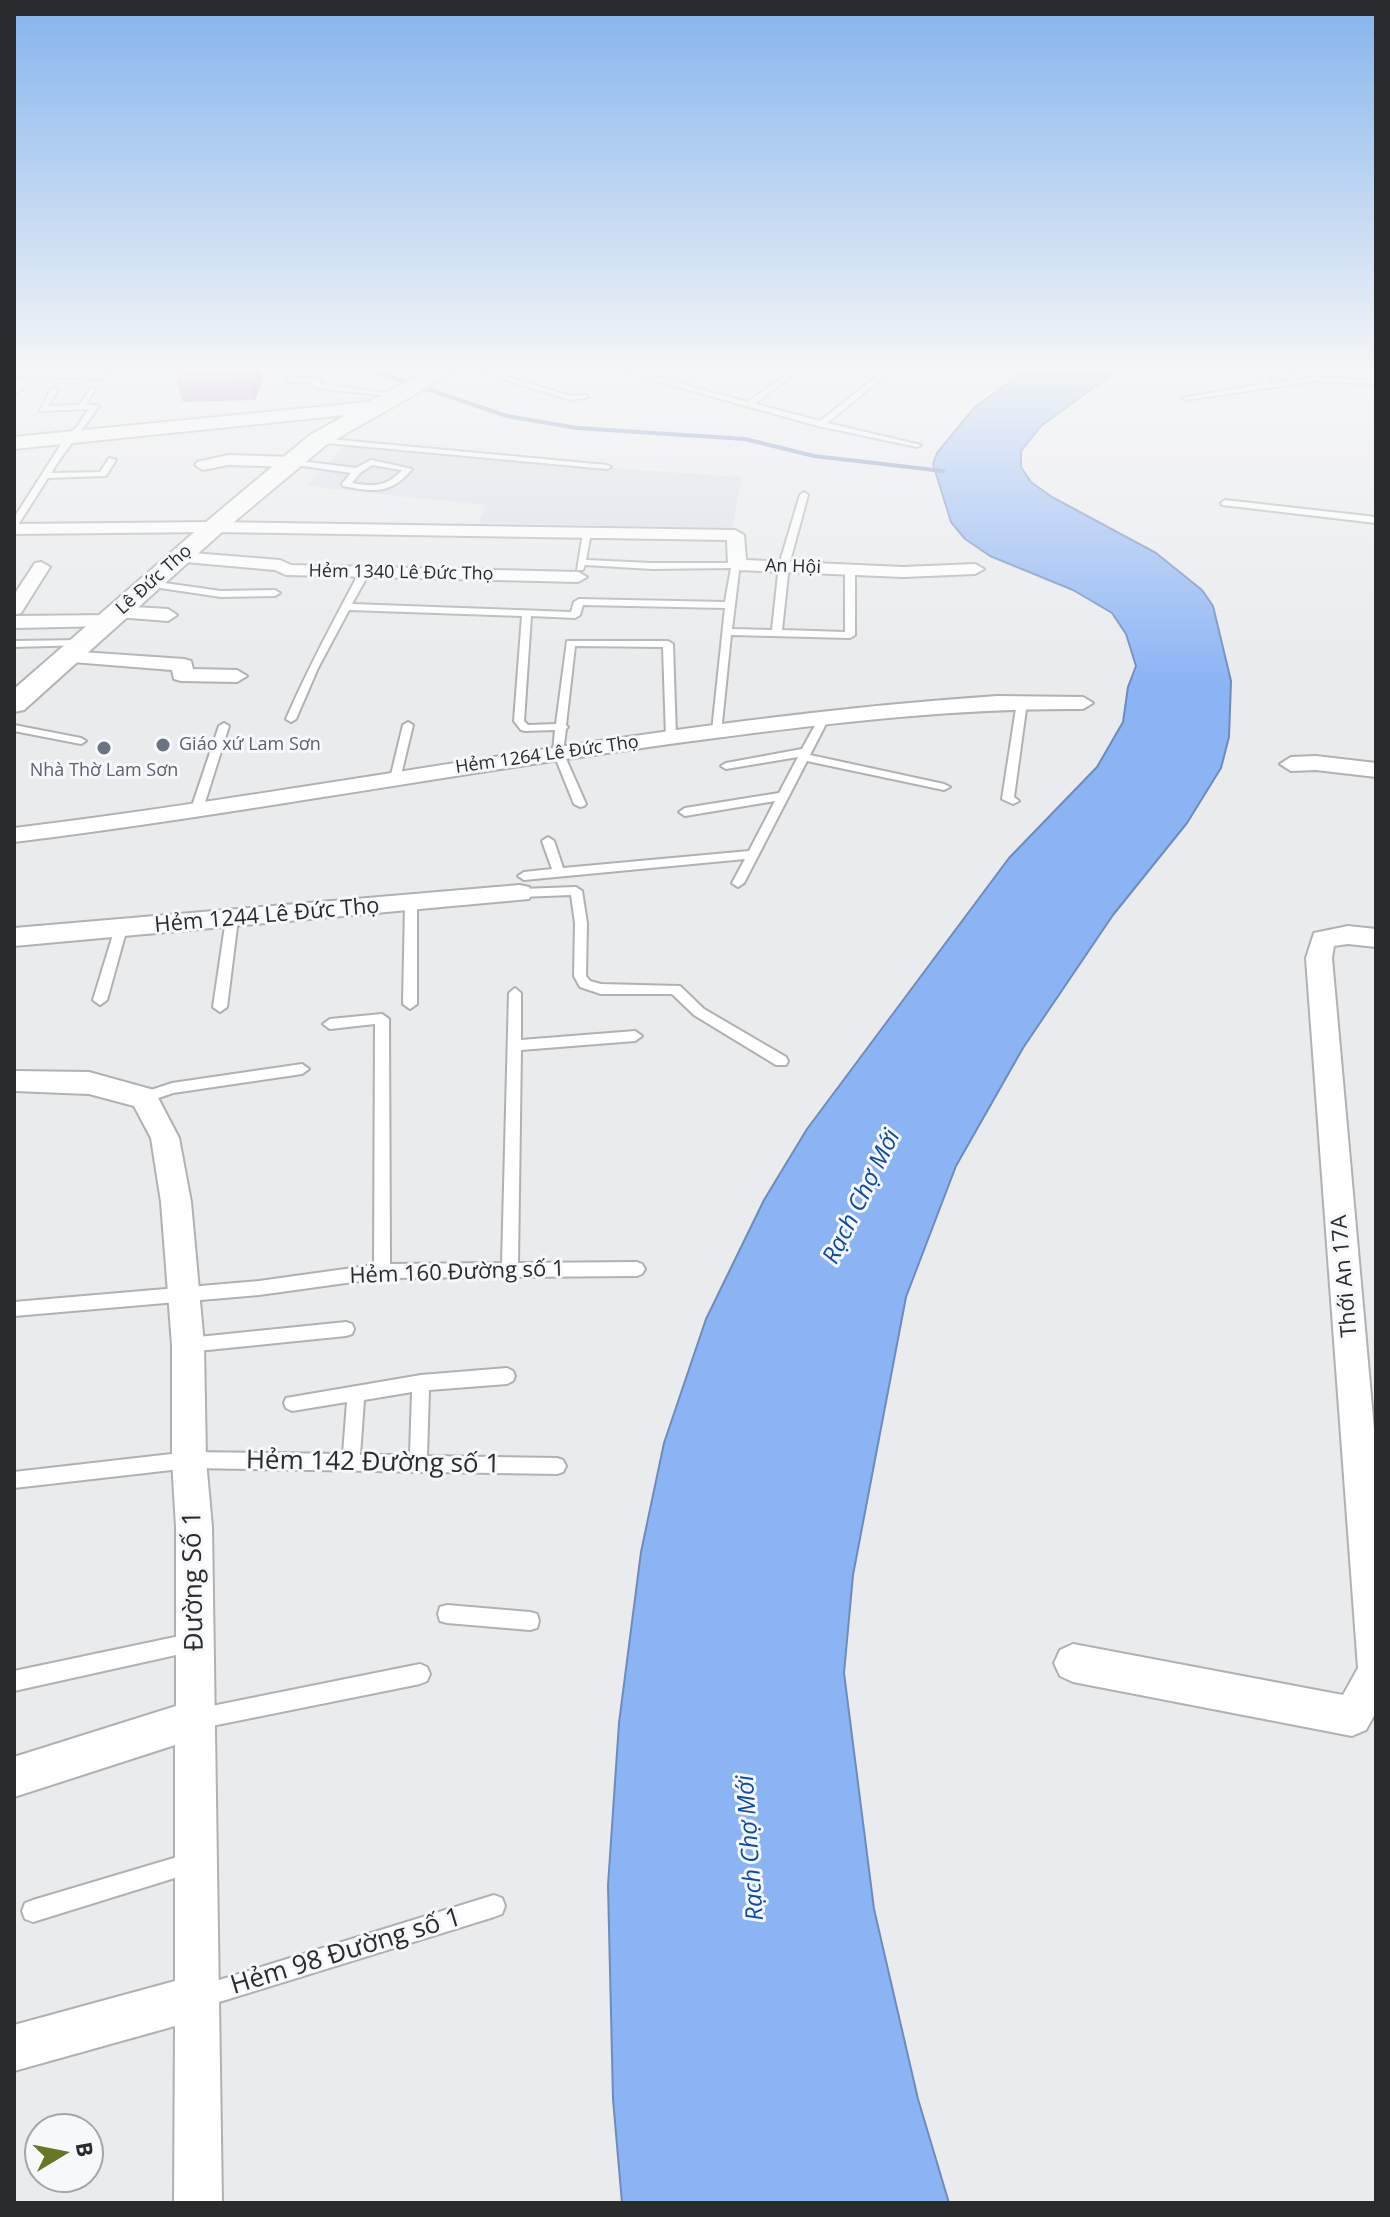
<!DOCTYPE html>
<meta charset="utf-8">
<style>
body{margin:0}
#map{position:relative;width:1390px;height:2217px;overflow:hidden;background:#e9ebed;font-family:"Open Sans",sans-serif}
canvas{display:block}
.frame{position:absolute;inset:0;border:16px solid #2a2b2c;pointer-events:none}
.north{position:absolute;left:24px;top:2113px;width:80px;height:80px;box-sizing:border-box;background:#f6f8fb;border:2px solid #a4a6a8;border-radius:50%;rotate:80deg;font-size:22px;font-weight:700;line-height:32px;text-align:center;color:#2a2b2c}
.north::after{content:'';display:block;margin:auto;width:28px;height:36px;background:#657828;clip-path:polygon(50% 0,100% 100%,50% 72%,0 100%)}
</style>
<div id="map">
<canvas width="1390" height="2217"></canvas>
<div class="frame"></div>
<div class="north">B</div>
</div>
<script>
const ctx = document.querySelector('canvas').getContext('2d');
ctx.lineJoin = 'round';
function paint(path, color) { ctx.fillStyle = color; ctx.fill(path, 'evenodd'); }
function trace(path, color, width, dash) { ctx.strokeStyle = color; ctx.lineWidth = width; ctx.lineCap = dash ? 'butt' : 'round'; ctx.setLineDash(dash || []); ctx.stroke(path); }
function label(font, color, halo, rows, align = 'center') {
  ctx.font = font + ' "Open Sans",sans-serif'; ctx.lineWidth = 6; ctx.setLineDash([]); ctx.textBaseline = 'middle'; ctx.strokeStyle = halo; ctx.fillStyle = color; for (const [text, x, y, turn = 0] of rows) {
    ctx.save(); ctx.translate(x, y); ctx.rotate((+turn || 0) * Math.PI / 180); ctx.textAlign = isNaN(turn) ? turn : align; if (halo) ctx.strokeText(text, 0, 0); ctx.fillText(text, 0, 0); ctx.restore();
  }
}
paint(new Path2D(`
 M344,445L595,467L742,477L732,528L479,523L485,505L306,486Z`), '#d8dee7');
const water = new Path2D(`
 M1023,372H1115L1041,426L1021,451V467L1031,482L1052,497L1156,553L1202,590L1213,606L1231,681L1229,737L1221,768L1187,823L1113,915L1023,1048L956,1166L906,1297L853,1575L844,1673L874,1909L918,2099L949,2203H622L613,2099L608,1885L619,1723L641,1552L664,1443L706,1319L764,1200L807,1129L1009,858L1097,767L1123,722L1128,687L1136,666L1126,634L1112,613L1073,590L990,556L965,539L951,522L933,464L937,453L975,407Z`);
paint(water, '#8bb4f5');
trace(water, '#6e8bb9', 2);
trace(new Path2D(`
 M376,372L507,416L577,428L745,439L814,456L943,471`), '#6e8bb9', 4);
const lane = new Path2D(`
 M14,372L100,375L111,372L102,379L14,376Z
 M289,372H296L293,378H320L321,384L399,395L395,397L317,388L313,386V382H285Z
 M480,372H492L571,396L585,395L589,397L571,400Z
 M624,372H637L673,382L688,372H697L680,384L748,402L789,372H797L755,404L820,421L882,372H890L827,423L921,445L917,447L818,426Z
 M1262,372H1278L1300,377L1296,379L1269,376L1270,383L1315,377L1376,380V384L1315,381L1185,400L1181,398L1263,384Z
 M54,388L58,390L48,406L79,405L91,388L95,390L86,404L99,406C83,429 66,449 51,473L100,472L109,458L116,460L106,476L48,478L18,525L14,528V518L65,438L76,428L89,409L40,411L50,390Z
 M318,438L607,465L611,467L607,469L315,442V438Z
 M292,460L356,468L371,460L412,469C391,495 373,492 343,486L342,484L351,473L289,464L288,462ZM372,465L402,470C387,487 373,487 352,483L360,473Z
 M804,492L808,495L789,565L782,630L845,632V570L850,567L855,570V635L850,638L731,635L721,733L717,734L712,731L725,608L583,605L580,615L575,618L531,616L524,721L528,725L556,724L567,641H668L673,644L676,737L671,740L666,737L663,647L575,646L566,725L568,727L566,729L563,752L586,804L584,806L580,807L574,804L553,752L555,730L525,731L521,730L514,721L522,616L349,610L318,668L296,719L291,722L286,719C308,668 334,620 359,573L364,570L369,573L352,604L571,612L574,602L579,599L725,602L731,568L652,569L585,565L583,570H577L583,533L587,530L591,533L586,560L652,563H740L732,629L772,630L779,565L800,495Z
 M1225,500L1376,517V523L1222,505L1221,503Z
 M150,581L221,591L275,590L280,593L275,596L221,597L147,586L145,584Z
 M83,640L88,643L86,645L14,647V641Z
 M1022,699L1027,702L1014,797L1019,801L1013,804L1002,799L1017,702Z
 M824,715L829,718L810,755L944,784L950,787L944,790L807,761L744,883L738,887L732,883L745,859L524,880L518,876L524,872L552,869L542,841L548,837L554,841L563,868L749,851L775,801L685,816L679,812L685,808L779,793L798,757L726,769L721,766L726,763L802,749L819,718Z
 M408,722L413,725L400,779L395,782L390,779L403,725Z
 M224,723L229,726L202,812L196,816L192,814L190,812L219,726Z
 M14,725L81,738L86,741L81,744L14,731Z
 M576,887L582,891L587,923L586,976L590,981L601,984L680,986L704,1009L786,1057L788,1061L786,1065H776L694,1015L672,994H601L580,987L574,976L575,923L571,895L520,897L514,893L520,889Z
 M411,900L417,904V1004L410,1009L403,1004L405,904Z
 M232,915L238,919L227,1007L220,1012L213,1007L226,919Z
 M121,924L127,928L107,1000L100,1005L93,1000L115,928Z
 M515,988L521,993V1040L635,1031L642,1036L635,1041L521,1050L518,1263L637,1262L642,1264L645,1269L642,1274L637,1276L382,1278L259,1295L14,1316V1302L259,1281L374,1265L375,1024L330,1029L323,1024L330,1019L382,1014L389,1019L390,1264L502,1263L509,993Z
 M302,1064L309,1069L302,1074L173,1093L144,1103L139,1102L137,1098L139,1094L172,1083Z
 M346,1322L352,1324L354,1329L352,1334L346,1336L188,1352L182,1350L180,1345L182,1340L188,1338Z
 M507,1368L513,1371L515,1376L513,1381L507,1384L429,1390L427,1456L557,1458L563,1460L566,1466L563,1472L557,1474L189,1468L14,1488V1472L189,1452L343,1454L347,1402L292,1411L286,1408L284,1403L286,1398L421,1375ZM412,1392L410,1455H360L364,1400Z
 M447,1605L530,1612L537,1614L539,1621L537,1628L530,1630L447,1623L440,1621L438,1614L440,1607Z
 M194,1633L201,1635L203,1642L201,1649L194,1651L14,1691V1671Z
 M420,1664L427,1667L430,1674L427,1681L420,1684L197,1729L190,1726L187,1719L190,1712L197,1709Z
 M194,1852L201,1855L204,1862L201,1869L194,1872L33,1922L25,1919L22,1911L25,1903L33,1900Z
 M494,1895L502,1898L505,1906L502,1914L494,1917L203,2007L195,2004L192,1996L195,1988L203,1985Z`);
const street = new Path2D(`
 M21,380L28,384L14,395V383Z
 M228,455L292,457L300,462L292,467L228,465L203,470L195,465L197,462Z
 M214,522L735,530L744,535L746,560L903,567L975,564L984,569L975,574L903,577L737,570L728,565L727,540L214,532L14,534V524Z
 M180,552L280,560L291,565L578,572L587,577L578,582L286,575L275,570L174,561L171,557L174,553Z
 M41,562L50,567L21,613L14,615V595L35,563Z
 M118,606L168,609L177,615L168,621L117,617L116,624L109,626L14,628V616L110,615L111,608Z
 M67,651L184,659L191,661L193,669L237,670L247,676L237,682L181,681L174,679L172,670L60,661L57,657L60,653Z
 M997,696L1083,697L1093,703L1083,709C959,708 838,722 715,738C481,768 249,813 14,842V828C342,788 667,718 997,696Z
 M1316,756L1376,763V777L1316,770L1291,771L1280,764L1291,757Z
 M520,885L529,887L532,893L529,899L14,946V928Z
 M1348,926L1376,929V947L1348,944L1334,946L1332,958L1376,1452V1712L1366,1730L1352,1736L1073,1682L1060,1676L1054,1663L1060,1650L1073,1644L1343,1695L1358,1668L1306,958L1314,933Z
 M14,1071L89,1072L154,1090L179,1138L191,1202L204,1345L206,1460L212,1527L222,2203H174L175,2026L14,2071V2025L175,1981V1745L14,1797V1757L176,1706V1527L172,1460V1345L161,1202L151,1138L134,1106L89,1094L14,1091Z`);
const secondary = new Path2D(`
 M427,372H454L326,445L222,532L24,710L14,712V689L206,522L310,435L346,415L14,449V437L368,402Z`);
trace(lane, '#afb1b3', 4);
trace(street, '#afb1b3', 4);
trace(secondary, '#afb1b3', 4);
paint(lane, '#fff');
paint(street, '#fff');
paint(secondary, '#fff');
paint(new Path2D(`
 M183,372H261L263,379L255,400L183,402L177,383Z`), '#b883c8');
paint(new Path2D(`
 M253,372H261L263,379L255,400L250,381Z`), '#966aa2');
const building = new Path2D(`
 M183,372H253L250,381L177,383Z`);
paint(building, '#d698e8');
trace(building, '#966aa2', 2);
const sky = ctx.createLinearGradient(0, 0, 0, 683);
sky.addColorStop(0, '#83b4ed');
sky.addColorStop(0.54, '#f5f6f7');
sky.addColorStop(1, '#f5f6f700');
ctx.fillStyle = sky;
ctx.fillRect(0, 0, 1390, 683);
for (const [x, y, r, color] of [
 [163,745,8,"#6b7280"],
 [104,748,8,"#6b7280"]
]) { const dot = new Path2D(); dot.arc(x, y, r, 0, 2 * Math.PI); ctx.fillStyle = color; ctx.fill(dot); trace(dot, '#f6f8fb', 3); }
label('18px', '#2a2b2c', '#f6f8fb', [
 ["An Hội",793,567,2],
 ["Hẻm 1340 Lê Đức Thọ",401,573,1],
 ["Lê Đức Thọ",154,580,-42],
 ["Hẻm 1264 Lê Đức Thọ",547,755,-8]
]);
label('18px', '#5b616d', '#f6f8fb', [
 ["Giáo xứ Lam Sơn",179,745],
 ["Nhà Thờ Lam Sơn",104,771,"center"]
], 'left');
label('22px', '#2a2b2c', '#f6f8fb', [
 ["Hẻm 1244 Lê Đức Thọ",267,916,-5],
 ["Hẻm 160 Đường số 1",457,1273,-2],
 ["Thới An 17A",1345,1276,-95]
]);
label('italic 24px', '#0c4ba7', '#f6f8fb', [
 ["Rạch Chợ Mới",862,1197,-64],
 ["Rạch Chợ Mới",751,1848,-94]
]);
label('26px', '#2a2b2c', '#f6f8fb', [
 ["Hẻm 142 Đường số 1",373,1463,1],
 ["Đường Số 1",194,1581,-91],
 ["Hẻm 98 Đường số 1",346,1952,-17]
]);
</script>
